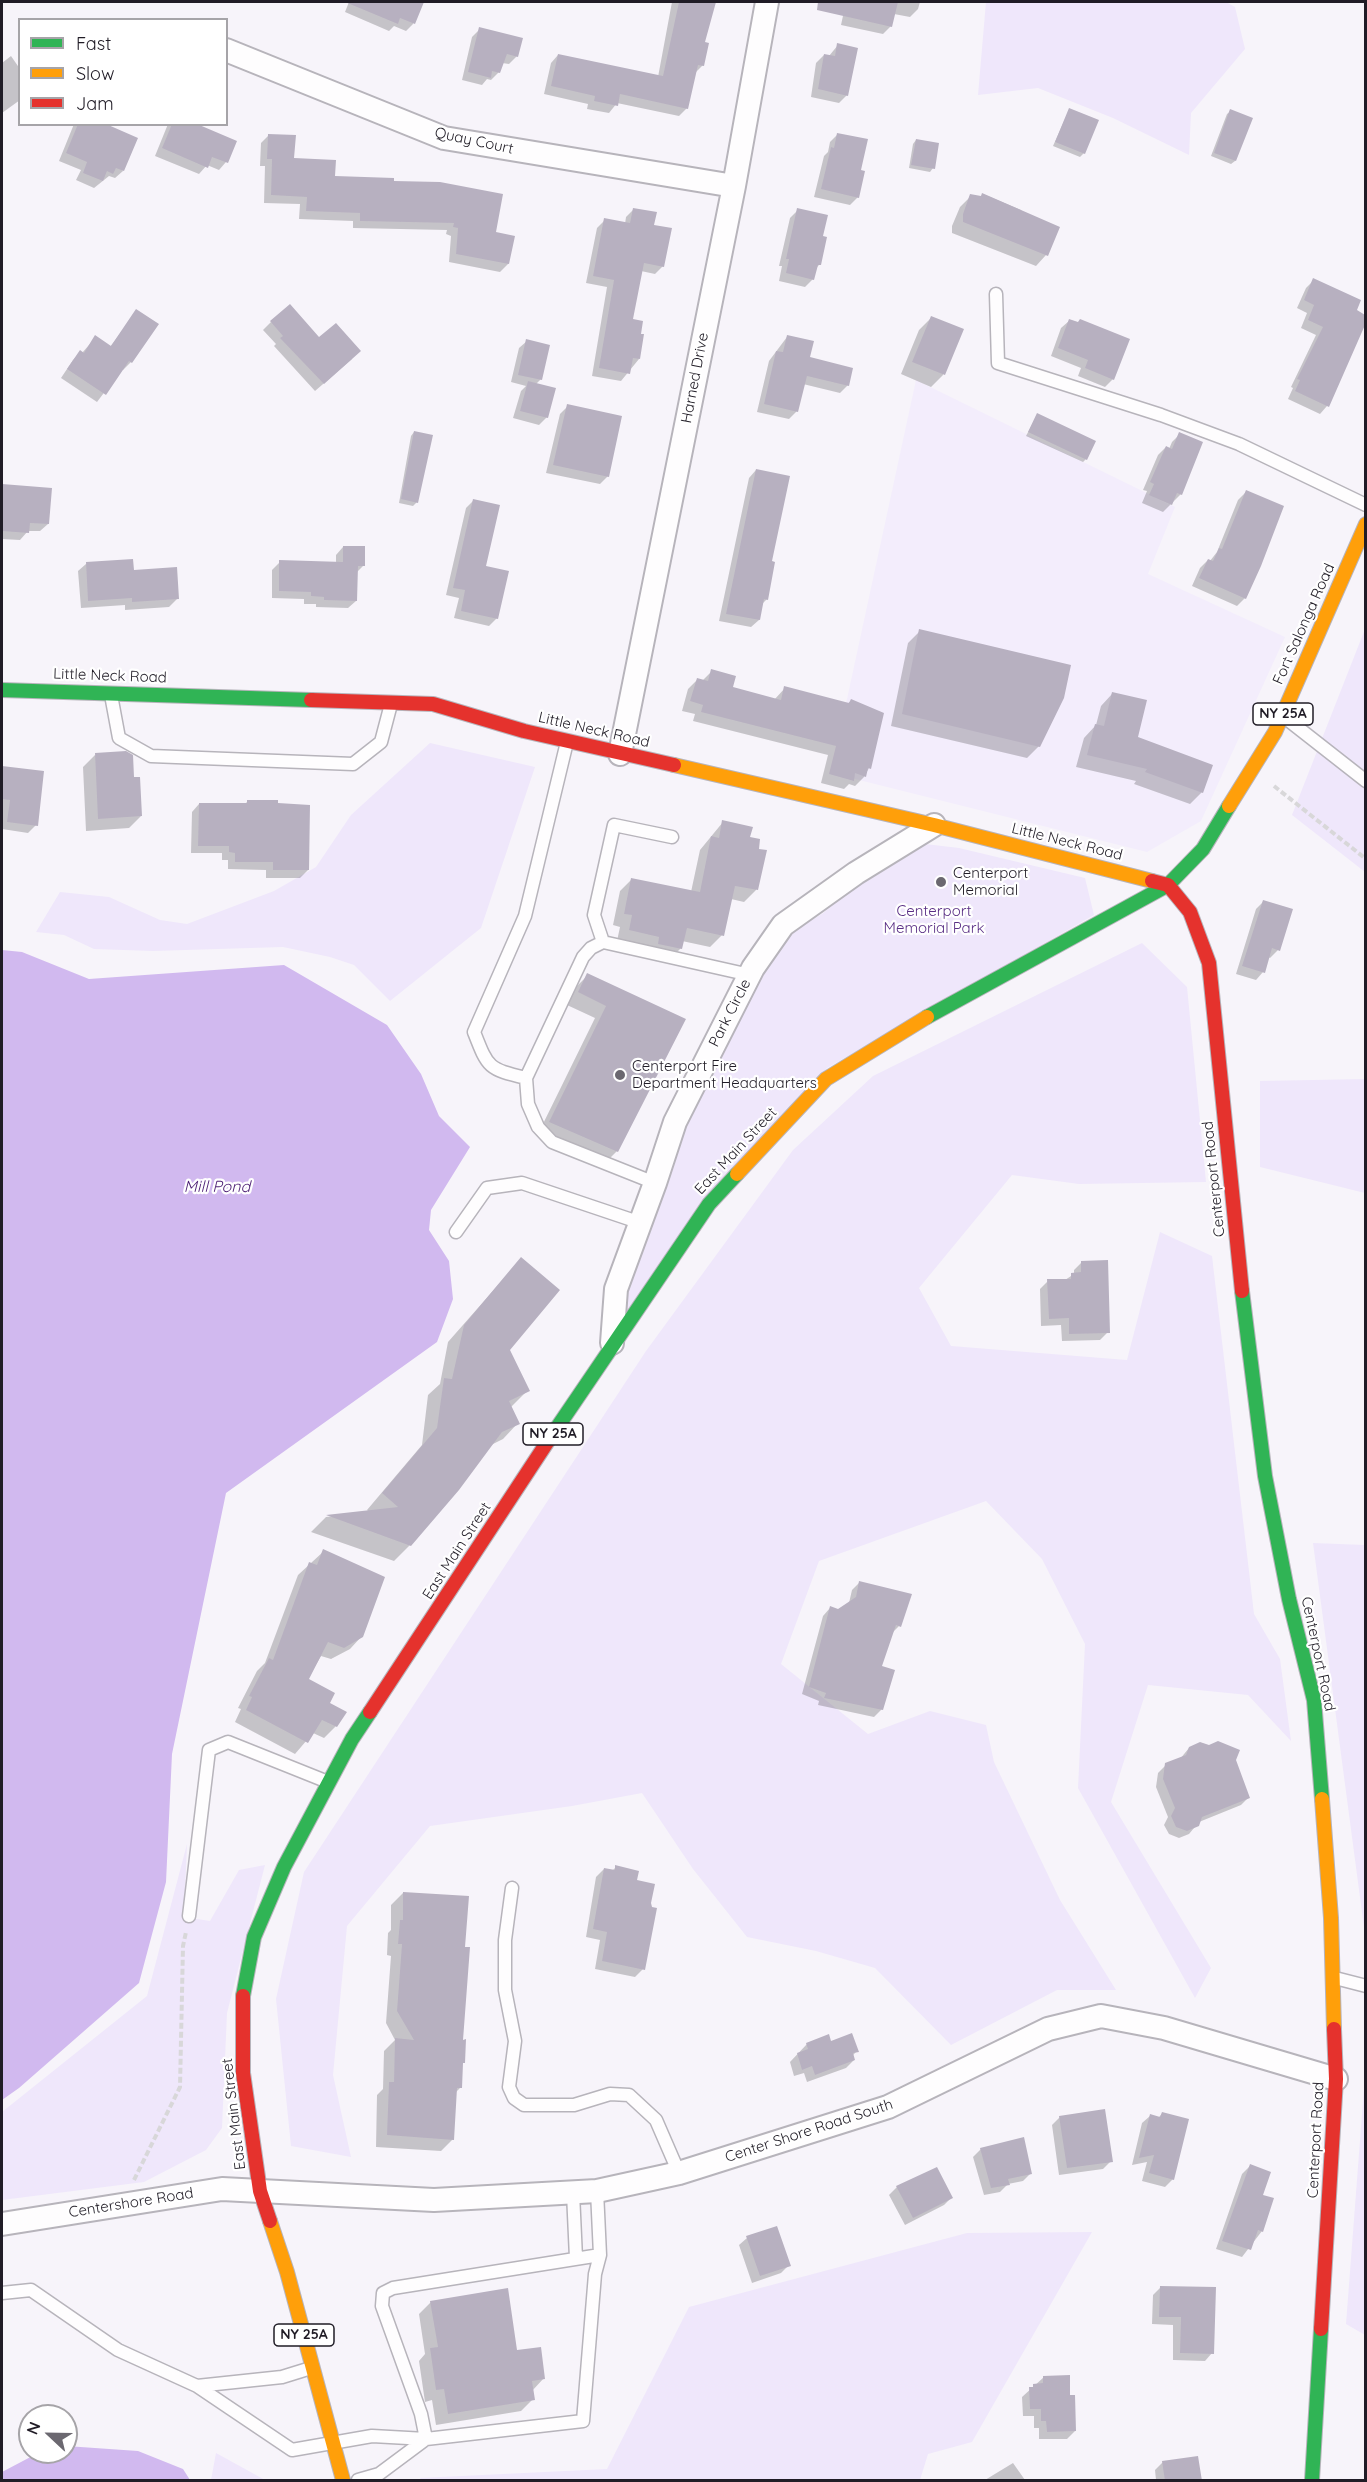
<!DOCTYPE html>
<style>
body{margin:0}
#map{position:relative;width:1367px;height:2482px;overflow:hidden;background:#f7f4fa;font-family:Quicksand,sans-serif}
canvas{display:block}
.frame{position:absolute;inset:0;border:3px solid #201c26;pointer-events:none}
.legend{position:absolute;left:18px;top:18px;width:210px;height:108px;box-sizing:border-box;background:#fff;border:2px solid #a6a4a8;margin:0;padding:8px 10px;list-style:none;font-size:18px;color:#201c26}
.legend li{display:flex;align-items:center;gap:12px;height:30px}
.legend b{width:30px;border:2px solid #a6a4a8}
.north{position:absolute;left:18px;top:2404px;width:60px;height:60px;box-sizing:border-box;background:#fff;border:2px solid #a6a4a8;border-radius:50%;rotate:292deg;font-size:16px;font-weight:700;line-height:24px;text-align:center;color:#201c26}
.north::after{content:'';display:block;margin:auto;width:21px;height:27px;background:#6b6870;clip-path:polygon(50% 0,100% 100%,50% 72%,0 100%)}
</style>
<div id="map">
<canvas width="1367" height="2482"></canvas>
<div class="frame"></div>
<ul class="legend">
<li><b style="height:8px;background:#30b455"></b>Fast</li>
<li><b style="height:8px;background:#ff9f0a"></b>Slow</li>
<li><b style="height:8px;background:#e5322d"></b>Jam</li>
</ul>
<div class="north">N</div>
</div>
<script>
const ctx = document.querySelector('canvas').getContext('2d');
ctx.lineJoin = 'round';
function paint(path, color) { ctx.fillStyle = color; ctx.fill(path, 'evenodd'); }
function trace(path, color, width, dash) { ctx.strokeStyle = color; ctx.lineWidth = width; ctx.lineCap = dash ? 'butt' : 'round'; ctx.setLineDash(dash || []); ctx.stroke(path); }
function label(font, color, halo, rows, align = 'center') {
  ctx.font = font + ' Quicksand,sans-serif'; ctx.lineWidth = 4.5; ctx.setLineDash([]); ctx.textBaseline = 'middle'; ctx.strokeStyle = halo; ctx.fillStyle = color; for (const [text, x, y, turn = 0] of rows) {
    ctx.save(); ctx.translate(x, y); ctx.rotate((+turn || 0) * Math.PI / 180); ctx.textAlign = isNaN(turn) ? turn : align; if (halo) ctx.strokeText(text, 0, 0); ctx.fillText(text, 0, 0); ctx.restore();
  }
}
paint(new Path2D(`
 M916,380L1175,507L1148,574L1285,637L1201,821L1147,852L831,773Z`), '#f3edfc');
paint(new Path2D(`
 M986,2H1226L1235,7L1245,49L1191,113L1189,155L1113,118L1038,88L978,95Z
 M1365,629V872L1292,815Z
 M430,743L535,767L481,928L390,1001L354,965L330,957L283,947L153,951L94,949L64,935L36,932L60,892L109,897L160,920L187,924L274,891L316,867L351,815Z
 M925,844L959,848L1085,878L1094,915L827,1068L620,1321L622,1294L679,1129L785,934L822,914L846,893L892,861Z
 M1142,943L1187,987L1206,1182L1079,1184L1012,1175L919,1288L951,1346L1127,1360L1160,1232L1212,1256L1254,1614L1280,1659L1291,1741L1248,1695L1148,1685L1111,1802L1211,1968L1195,1998L1078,1788L1085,1644L1042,1559L986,1501L819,1561L781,1664L868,1734L930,1711L986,1725L994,1762L1060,1900L1116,1990H1057L951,2045L875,1968L816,1951L747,1937L693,1869L642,1793L572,1806L430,1826L347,1926L333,2075L351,2157L291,2146L276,1999L304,1872L646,1351L793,1150L873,1076Z
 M1365,1079V1193L1260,1167V1081Z
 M1313,1543L1365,1545V1935Z
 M187,1844L184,1917L210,1921L239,1870L265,1865L227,2013L222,2128L206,2150L144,2182L2,2200V2112L147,1996Z
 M1365,2075L1366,2335H1365L1346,2324Z
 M1092,2232L972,2442L928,2454L920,2480H421L420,2478L607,2469L689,2307L967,2233Z
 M216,2453L265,2480H211Z`), '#efe7fb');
paint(new Path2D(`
 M2,950L22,952L89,979L284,965L387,1025L421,1074L439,1116L470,1147L431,1210L429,1230L449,1261L453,1299L437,1342L226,1493L172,1754L166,1882L139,1983L19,2088L2,2100Z
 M66,2446L138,2451L183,2469L190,2480H2V2472L40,2452H66Z`), '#d1b9ef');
paint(new Path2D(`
 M349,2H423L413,24L406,31L394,26L389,31L345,12Z
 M672,2H714L703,43V65L695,73L687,108L679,116L617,103L609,113L587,109L588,104L544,94L551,63L558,55L658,77Z
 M846,2H920L918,9L910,17L894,14L891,26L883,34L841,25Z
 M480,29L517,56L509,64L502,63L499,72L491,80L487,79L482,85L462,80L472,37Z
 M838,45L847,95L839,103L811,97L816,63L824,55L829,56Z
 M11,56L20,69V100L2,113V63Z
 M1069,110L1084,153L1080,157L1053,146Z
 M1231,111L1235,161L1231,164L1211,156L1227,114Z
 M74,124H102L123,171L115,178L109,176L94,188L76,180L81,170L59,161Z
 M168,124H193L235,141L226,162L219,170L207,165L199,174L155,156Z
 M838,134L858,197L850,205L814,197L824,156L828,152L830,142Z
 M269,135L293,160L333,178L393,183L494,233L513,237L508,264L500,272L449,262L451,236L446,234L447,230L353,228V221L299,219L300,204L264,203L265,166H260L261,143Z
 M916,140L933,168L930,172L909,168L913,144Z
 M983,194L1021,210L1046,255L1036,266L952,233V226L960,207L971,196L980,197Z
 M634,209L653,226L663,266L655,274L641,271L631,321L639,359L621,381L592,376L607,287L586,283L597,228L605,220L625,224L626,217Z
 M798,210L821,237L819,265L815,269L813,279L805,287L779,281L782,266H779L790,218Z
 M1314,280L1355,311L1366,316V321L1327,406L1320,414L1288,399L1293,388L1291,387L1316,335L1301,328L1307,313L1297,308L1306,288Z
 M137,311L156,324L131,362L123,370L122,369L97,402L61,378L73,360L81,352L82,353L96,337L110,347Z
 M931,318L962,330L943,375L931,387L901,374L919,330Z
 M1069,321L1113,379L1105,387L1078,376L1081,368L1051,356L1061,328Z
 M271,322L352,359L315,391L274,346L276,344L263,330Z
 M787,337L808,359L848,385L840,393L803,384L797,411L789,419L757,412L769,361Z
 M527,341L541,379L535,385L547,417L539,425L513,418L521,391L526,386L511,382L519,348Z
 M568,406L608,476L600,484L546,473L560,414Z
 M1037,415L1086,459L1083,462L1026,436Z
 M414,432L417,502L413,506L399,503L411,436Z
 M1180,434L1181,494L1163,512L1142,503L1147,491L1143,490L1158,455L1166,447L1169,449L1172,442Z
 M756,470L770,562L767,599L762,604L759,620L751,627L719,621L749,478Z
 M2,486L50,489L48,524L40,531H28L20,540L2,539Z
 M1246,492L1245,598L1237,606L1192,586L1200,568L1208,560L1210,561L1217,552L1238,500Z
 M474,500L485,568L497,618L489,626L454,618L459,598L446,595L466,508Z
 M343,547L363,566L357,572L356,601L348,608L316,607V604H304V599L272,598V570L280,562L336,563V555Z
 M86,564L132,571L177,599L169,607L125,610V605L81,608L78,571Z
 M920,631L1039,746L1027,758L891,726L908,643Z
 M712,671L731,689L774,700L785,688L847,704L851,701L869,768L864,777L855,786L849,784L844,789L821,783L828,755L693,721L695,714L682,711L688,689L698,679L702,681Z
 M1112,694L1136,738L1202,792L1190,804L1134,784L1136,781L1076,767L1084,738L1096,725L1101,706Z
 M95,755L133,778L141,816L129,828L86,831L83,767Z
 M2,768L43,773L36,825L28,833L2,829Z
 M247,802L308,870L300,878H266V870L228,869V860H222V853H191L192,812L199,804H245Z
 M723,822L749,838L757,850L756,890L744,902L731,899L722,935L710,947L682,941L681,948L669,960L617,941L620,927L613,925L620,891L632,879L691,892L700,850Z
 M1264,901L1278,950L1270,958L1268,957L1263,972L1256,980L1236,974L1256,909Z
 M588,975L684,1020L617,1151L605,1163L538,1134L595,1018L567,1005L576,987Z
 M521,1259L509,1350L528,1390L511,1407L518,1423L503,1439L491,1445L410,1545L394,1561L311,1532L326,1517L369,1512L367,1510L422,1445L428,1395L440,1384L448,1342Z
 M1081,1263L1108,1332L1100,1340L1062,1341L1061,1325L1041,1326L1040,1289L1048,1281L1065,1280L1074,1274V1270Z
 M324,1551L362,1636L350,1649L331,1659L321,1656L307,1680L328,1704L336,1726L324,1738L313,1733L295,1754L235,1722L241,1709L238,1708L257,1671L265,1663L298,1575Z
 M860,1582L899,1626L892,1633L880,1667L882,1709L874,1717L818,1705L819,1701L802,1694L823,1616L830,1608L839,1610L849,1603L852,1590Z
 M1189,1748L1234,1760L1249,1797L1241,1805L1199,1822L1189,1834L1179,1838L1169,1834L1164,1825L1168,1817L1156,1787L1158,1773L1166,1765L1180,1759Z
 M616,1867L635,1881L650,1908L643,1969L635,1977L595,1969L600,1940L586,1937L596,1877L604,1869L612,1871Z
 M403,1893L463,1948L460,2088L455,2093L453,2139L441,2151L376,2147L377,2095L383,2089L384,2051L395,2040L386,2023L391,1956L387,1955L388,1933L391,1930V1905Z
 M830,2043L857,2051L852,2056L854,2060L846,2068L807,2082L804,2073L794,2076L790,2062L807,2044Z
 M1162,2114L1173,2179L1165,2187L1142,2181L1147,2162L1132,2165L1142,2123L1150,2116L1158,2118Z
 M1060,2117L1111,2161L1103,2169L1059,2175L1052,2125Z
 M981,2149L1031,2173L1023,2181L1008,2184L1000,2192L984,2195L973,2157Z
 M1250,2166L1262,2196V2231L1242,2257L1216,2249L1242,2174Z
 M897,2187L951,2198L944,2205L905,2225L889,2195Z
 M747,2238L789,2265L781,2273L752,2283L739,2245Z
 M1161,2287L1212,2353L1205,2361L1173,2360V2325L1152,2324L1153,2295Z
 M431,2302L516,2352L544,2378L532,2391L533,2399L521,2411L436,2425L432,2400L425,2402L419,2361L425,2354L419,2314Z
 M1044,2377L1069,2397L1075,2431L1067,2439H1039V2428H1034V2416H1023L1022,2397Z
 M1163,2462L1200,2480H1156L1155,2470Z
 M1013,2463L1025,2480H985Z`), '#0003');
paint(new Path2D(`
 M345,2H424L415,24L400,18L398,24Z
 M679,2H716L705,42L709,43L704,66L698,65L688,109L620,94L618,106L594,101L595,96L551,86L558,54L663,76Z
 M818,2H898L892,27L817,10Z
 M479,27L523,38L518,57L507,54L500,73L492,71L491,78L468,72Z
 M837,43L858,48L848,96L818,89L824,54L835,56Z
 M1069,108L1099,120L1085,154L1055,142Z
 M1230,109L1253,118L1236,161L1214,153Z
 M78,124H106L138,138L124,171L116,168L113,174L107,171L103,181L83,173L87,162L66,153Z
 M172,124H197L237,141L228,163L212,157L208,168L162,148Z
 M837,133L868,139L861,170L865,171L859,198L821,189L831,147L834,148Z
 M268,134L296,135L294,158L336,160L335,176L394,178V181L440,182L503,194L496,232L515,236L509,264L456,254L458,228L453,227L454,223L360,221V213L306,211L307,197L271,195L272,159H267Z
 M916,139L939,143L935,169L911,165Z
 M982,193L1060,227L1048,256L963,222V214L970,194L981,196Z
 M633,208L657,212L654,225L672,228L664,267L644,263L633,319L643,321L641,334H644L640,359L633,358L630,374L599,368L614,280L593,276L604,218L630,223Z
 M797,208L828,215L823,236L827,237L821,265H818L814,280L786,273L789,259H786Z
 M1313,278L1361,300L1357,310L1365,315V325L1329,407L1295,391L1300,380L1297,379L1323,327L1308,320L1314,305L1304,300Z
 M290,304L319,337L336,323L361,351L324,384L280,338L283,336L270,321Z
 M136,309L159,324L132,363L129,361L106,395L67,369L80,350L84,353L95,335L111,346Z
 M931,316L964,329L945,375L912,362Z
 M1069,319L1078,322L1080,319L1130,339L1114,380L1085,368L1088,360L1058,348Z
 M787,335L814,341L810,357L853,368L849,386L807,376L798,412L764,404L776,351L783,352Z
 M526,339L550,345L542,380L518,375Z
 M528,381L556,388L548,418L520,411Z
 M567,404L622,416L609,477L553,465Z
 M1037,413L1096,441L1087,460L1028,432Z
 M414,431L433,435L418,503L401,499Z
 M1179,432L1203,442L1182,495L1177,493L1172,505L1149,495L1154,484L1150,482L1166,446L1172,449Z
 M756,469L790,476L772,561L775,562L768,600L764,599L760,620L726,614Z
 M2,484L52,488L49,524L30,523L29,533L2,531Z
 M1246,490L1284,506L1261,566L1246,599L1199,578L1208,559L1213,561L1219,548L1222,549Z
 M473,499L500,505L486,566L509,571L498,619L461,611L465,590L453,588Z
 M343,546H365V566H358L357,601L324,600V597L311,596V592L279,591V560L343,562Z
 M133,559L134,570L177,567L179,599L132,602V598L88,601L86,562Z
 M919,629L1071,665L1064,698L1040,747L902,714Z
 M711,669L736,676L733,687L781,700L784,686L849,703L851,699L884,713L871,769L868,768L866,777L855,773L854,781L829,774L836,746L701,712L703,705L690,701L697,678L708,681Z
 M1112,692L1147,700L1138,737L1213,765L1203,793L1145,772L1147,769L1087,755L1095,724L1104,726Z
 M126,751L133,755L134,777H140L142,816L98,819L95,753Z
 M2,766L44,771L38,826L7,822L10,800L2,799Z
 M247,800H278V803L310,805L309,870H273V862H235V853L229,852V846H198L199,803H247Z
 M722,820L753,827L750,837L760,839L759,849L767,850L758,890L735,886L724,936L687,928L682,949L658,944L659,937L629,930L632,915L624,914L631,878L700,892L711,836L719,838Z
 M1263,900L1293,909L1280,951L1272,948L1265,973L1242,966Z
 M587,973L686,1019L618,1152L549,1122L606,1006L578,992Z
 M521,1257L560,1290L510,1350L530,1391L509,1401L520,1424L502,1432L459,1490L411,1546L326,1515L398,1507L382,1493L437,1428L444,1378L452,1379L464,1325Z
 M1108,1260L1110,1333L1069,1334V1318L1049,1319L1047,1279H1071V1273L1081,1272V1261Z
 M323,1549L385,1577L363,1637L344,1648L328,1642L309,1679L335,1693L330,1703L347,1712L337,1727L322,1720L308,1743L246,1710L252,1697L249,1696L269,1658L273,1660L309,1562L317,1565Z
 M859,1581L912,1594L901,1627L896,1625L882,1666L895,1670L883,1710L824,1698L826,1693L809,1687L830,1606L838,1609L856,1597Z
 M1218,1741L1240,1750L1236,1760L1250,1798L1202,1817L1199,1826L1187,1831L1176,1827L1171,1816L1175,1808L1163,1779L1165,1763L1186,1755L1189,1747L1200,1742L1209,1745Z
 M615,1865L639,1871L637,1880L655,1884L651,1903L652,1907L657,1908L645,1970L602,1961L607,1932L593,1929L604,1868L615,1870Z
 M403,1892L469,1896L465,1947H470L463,2040L466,2039L465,2063H463L462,2088H457L454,2140L387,2135L389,2082H394L395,2038L414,2040L397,2011L402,1944H398L400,1920H403Z
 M852,2033L859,2052L853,2053L855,2060L815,2075L812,2066L802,2070L797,2053L808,2049L806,2043L829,2034L831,2041Z
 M1105,2109L1113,2162L1067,2168L1059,2116Z
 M1162,2112L1189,2119L1174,2180L1149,2173L1154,2155L1139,2158L1150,2114L1160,2117Z
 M1024,2137L1032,2174L1008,2179L1010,2185L991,2188L980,2148Z
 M1250,2164L1271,2172L1263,2195L1274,2198L1263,2232L1258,2230L1251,2250L1222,2241Z
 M937,2167L953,2198L913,2218L896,2186Z
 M777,2226L791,2266L760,2276L746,2236Z
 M1160,2286L1216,2287L1214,2354L1180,2353L1181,2317H1159Z
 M508,2288L517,2350L541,2347L545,2379L532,2381L535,2400L448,2414L444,2389L436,2390L430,2348L438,2347L430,2301Z
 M1070,2375V2395H1075L1076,2431L1047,2432L1046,2421H1041V2409H1030L1029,2387H1033V2384L1043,2383V2376Z
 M1198,2456L1202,2481H1165L1162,2461Z`), '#b7b0c0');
const lane = new Path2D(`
 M996,294L998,363L1161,415L1239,444L1366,505
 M111,695L119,738L151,756L353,764L381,742L391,704
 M1283,716L1366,781
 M672,837L614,825L594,915L603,942L750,975
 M603,942L591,948L583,957L526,1078L528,1104L538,1127L552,1142L655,1183
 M526,1078C488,1069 488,1068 474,1032L525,916L567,742
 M456,1232L487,1188L522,1183L641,1223
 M512,1888L505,1940V1990L515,2041L509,2087L514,2098L524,2105H574L610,2094L629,2095L656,2120L679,2173
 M189,1916L209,1750L228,1742L328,1782
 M1335,1978L1366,1986
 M573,2193L576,2258
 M2,2293L31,2290L118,2350L197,2386L292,2450L372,2436L426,2439L583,2421L595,2274L600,2255L597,2191
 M197,2386L282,2377L311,2368
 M426,2439L421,2414L382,2306L383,2293L393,2288L600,2255
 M358,2480L379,2474L426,2439`);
const street = new Path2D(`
 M226,50L444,138L734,186
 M620,754L734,186L767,2
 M612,1343L616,1289L655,1183L675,1122L753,968L783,925L856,873L934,825
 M2,2224L222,2189L434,2200L597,2191L679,2173L888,2107L1048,2029L1101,2016L1164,2028L1336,2079`);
const fast = new Path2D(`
 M2,690L311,700
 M927,1017L1168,885L1203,849L1229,806
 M1242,1291L1265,1476L1289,1599L1314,1700L1322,1799
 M550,1438L709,1204L737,1174
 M243,1996L254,1937L284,1867L352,1739L370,1712
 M1312,2480L1321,2329`);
const slow = new Path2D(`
 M674,765L934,825L1152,881
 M1229,806L1275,732L1366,524
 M737,1174L826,1079L927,1017
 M1322,1799L1331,1918L1334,2029
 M270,2221L287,2272L343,2480`);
const jam = new Path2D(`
 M311,700L433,704L524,731L674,765
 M1152,881L1168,885L1190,912L1209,963L1242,1291
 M370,1712L550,1438
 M243,1996V2073L260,2191L270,2221
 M1321,2329L1336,2079L1334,2029`);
trace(lane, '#b7b4bb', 15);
trace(street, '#b7b4bb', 26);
trace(fast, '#b7b4bb', 16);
trace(slow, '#b7b4bb', 16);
trace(jam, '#b7b4bb', 16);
trace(new Path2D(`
 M1274,786L1366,859
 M134,2180L180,2087L183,1946L186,1932`), '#d8d7d9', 4, [6, 3]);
trace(lane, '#fefdfe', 12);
trace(street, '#fefdfe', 22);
trace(fast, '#30b455', 14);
trace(slow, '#ff9f0a', 14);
trace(jam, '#e5322d', 14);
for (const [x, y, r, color] of [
 [941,882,6,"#6b6870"],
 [620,1075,6,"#6b6870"]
]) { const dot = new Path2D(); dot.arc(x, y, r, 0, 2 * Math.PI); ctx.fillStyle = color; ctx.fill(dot); trace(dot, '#fff', 2); }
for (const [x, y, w] of [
 [1283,714,60],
 [553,1434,60],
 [304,2335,60]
]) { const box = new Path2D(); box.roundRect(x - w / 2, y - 11, w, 22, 4.5); ctx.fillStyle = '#fff'; ctx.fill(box); trace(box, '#201c26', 1.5); }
label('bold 14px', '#201c26', null, [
 ["NY 25A",1283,714],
 ["NY 25A",553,1434],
 ["NY 25A",304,2335]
]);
label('15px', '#201c26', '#fff', [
 ["Quay Court",474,141,12],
 ["Harned Drive",695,378,-79],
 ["Fort Salonga Road",1304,624,-66],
 ["Little Neck Road",110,676,2],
 ["Little Neck Road",594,730,13],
 ["Little Neck Road",1067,842,14],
 ["Park Circle",730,1013,-63],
 ["East Main Street",736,1151,-47],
 ["Centerport Road",1214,1179,-96],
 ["East Main Street",457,1551,-57],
 ["Centerport Road",1318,1654,78],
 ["East Main Street",234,2114,-97],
 ["Center Shore Road South",809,2131,-18],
 ["Centerport Road",1316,2140,-87],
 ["Centershore Road",131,2203,-9]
]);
label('15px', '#201c26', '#fff', [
 ["Centerport",953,873],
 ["Memorial",953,890],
 ["Centerport Fire",632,1066],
 ["Department Headquarters",632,1083]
], 'left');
label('15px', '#5a2f85', '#fff', [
 ["Centerport",934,911],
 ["Memorial Park",934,928]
]);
label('italic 16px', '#4b1d73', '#fff', [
 ["Mill Pond",217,1187]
]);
</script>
